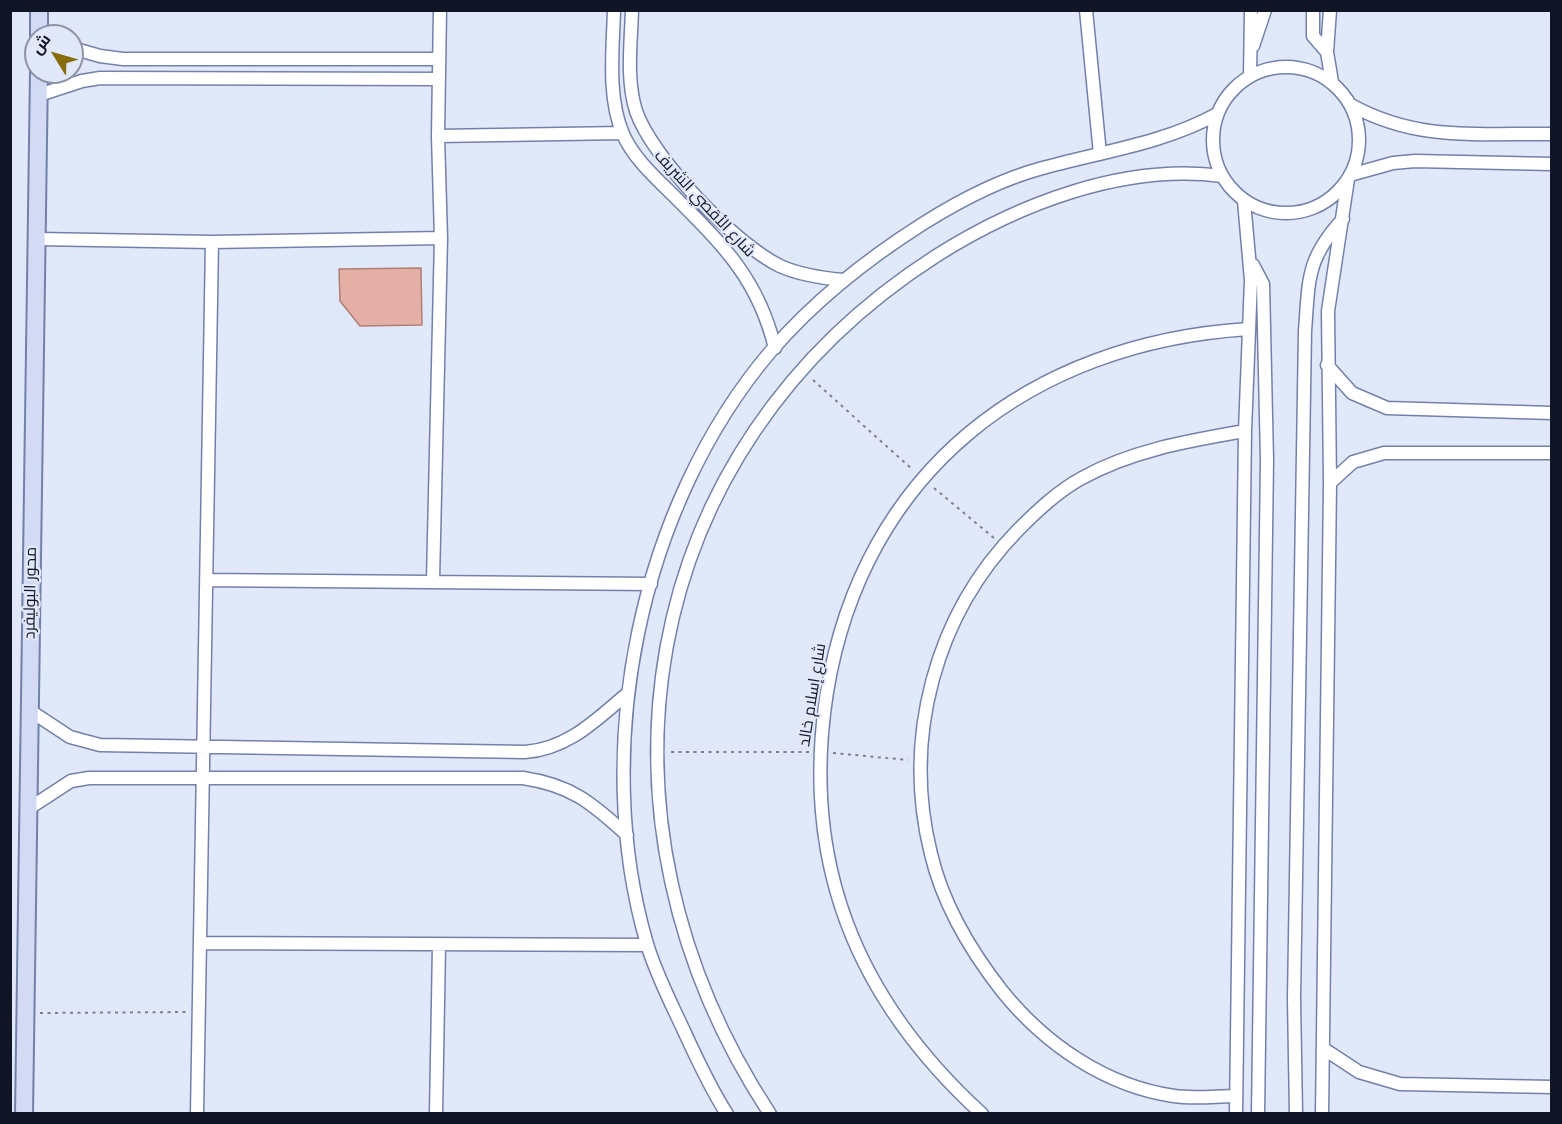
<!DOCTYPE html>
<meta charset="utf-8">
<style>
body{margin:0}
#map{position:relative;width:1562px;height:1124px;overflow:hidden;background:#e1e8f9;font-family:"DM Sans",Cairo,sans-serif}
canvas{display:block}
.frame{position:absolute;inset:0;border:12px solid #111626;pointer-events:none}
.north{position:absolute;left:24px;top:24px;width:60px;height:60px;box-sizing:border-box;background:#e1e8f9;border:2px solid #8e94a5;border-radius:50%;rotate:307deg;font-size:16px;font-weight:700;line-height:24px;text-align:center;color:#111626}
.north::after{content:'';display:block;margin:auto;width:21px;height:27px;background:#886c0a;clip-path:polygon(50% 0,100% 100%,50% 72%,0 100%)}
</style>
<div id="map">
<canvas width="1562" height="1124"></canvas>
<div class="frame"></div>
<div class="north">ش</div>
</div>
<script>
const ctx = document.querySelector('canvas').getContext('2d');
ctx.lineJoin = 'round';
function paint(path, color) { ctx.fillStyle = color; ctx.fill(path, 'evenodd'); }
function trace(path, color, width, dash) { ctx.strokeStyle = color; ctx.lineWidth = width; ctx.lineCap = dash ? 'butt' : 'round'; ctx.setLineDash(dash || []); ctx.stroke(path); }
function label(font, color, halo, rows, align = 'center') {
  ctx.font = font + ' "DM Sans",Cairo,sans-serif'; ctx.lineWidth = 4.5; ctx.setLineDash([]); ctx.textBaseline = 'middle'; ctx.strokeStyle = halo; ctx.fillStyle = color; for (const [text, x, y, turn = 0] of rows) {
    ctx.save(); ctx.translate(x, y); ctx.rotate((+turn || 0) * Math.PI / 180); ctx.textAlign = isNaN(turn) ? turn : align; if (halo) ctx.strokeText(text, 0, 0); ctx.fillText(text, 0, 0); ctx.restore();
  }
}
const building = new Path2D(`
 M421,268L422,325L360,326L340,301L339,269Z`);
paint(building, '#e3afa6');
trace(building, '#b07f76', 1.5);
const street = new Path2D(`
 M614,10C613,49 607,97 623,134C633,158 657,179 675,197C724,246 758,279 775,348
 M632,10C631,43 626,79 636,111C652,158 735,244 780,266C800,275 821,278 843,280
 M1086,10L1100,154
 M1313,10V36L1327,52
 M1330,10L1327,52L1332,82
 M1253,46L1265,10
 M72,48L100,56L123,59H439
 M1213 140a73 73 0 1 1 146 0a73 73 0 1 1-146 0Z
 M1250,76L1251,10
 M39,95L82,81L100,78L439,79
 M1351,105C1418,142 1478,133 1552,134
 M438,136L622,133
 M1350,175L1393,163L1415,161L1552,164
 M37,239L212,242L441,238
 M1253,265L1263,284L1267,460L1258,1114
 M1327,365L1352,393L1387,408L1552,413
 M1330,483L1353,462L1384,453H1552
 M206,580L651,584
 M433,580L441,238L438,136L440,10
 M29,710L70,737L100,745L525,752C568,749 596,720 628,693
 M28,809L71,781L89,778H523C571,785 592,803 627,835
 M200,943L647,945
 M1324,1049L1359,1072L1400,1084L1552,1087
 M1236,1096C1216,1096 1194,1099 1174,1096C1105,1086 1045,1044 1002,991C970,950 943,905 931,854C902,738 935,615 1018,530C1037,511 1058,491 1082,478C1133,450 1188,441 1245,431
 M197,1114L212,242
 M436,1114L439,946
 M727,1114C710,1088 697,1059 684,1031C671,1003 656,974 647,944C590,750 639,506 771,351C815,300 867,259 924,223C959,201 1000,180 1039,169C1099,152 1163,144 1217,114
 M770,1114C576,819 633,450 936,256C1018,204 1124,163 1222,176
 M982,1114C856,999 800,862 827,692C863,471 1030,343 1248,329
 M1236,1114L1245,431L1251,280L1244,201
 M1296,1114L1294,999L1305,331C1309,280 1306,259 1343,219
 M1322,1114L1330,483L1328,311L1348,179`);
const secondary = new Path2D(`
 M39,36V10
 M24,1114L39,72`);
trace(street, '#7381a9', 15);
trace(secondary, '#7381a9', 20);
trace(new Path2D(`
 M813,380L913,470
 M934,488L994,538
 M671,752H810
 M833,753L908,760
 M40,1013L187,1012`), '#7b8192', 2, [3, 4.5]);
trace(street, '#fff', 12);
trace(secondary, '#d2daf4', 16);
label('16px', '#111626', '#e1e8f9', [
 ["شارع الأقصي الشريف",704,204,47],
 ["محور البوليفرد",31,593,-89],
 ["شارع إسلام خالد",813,695,-81]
]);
</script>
